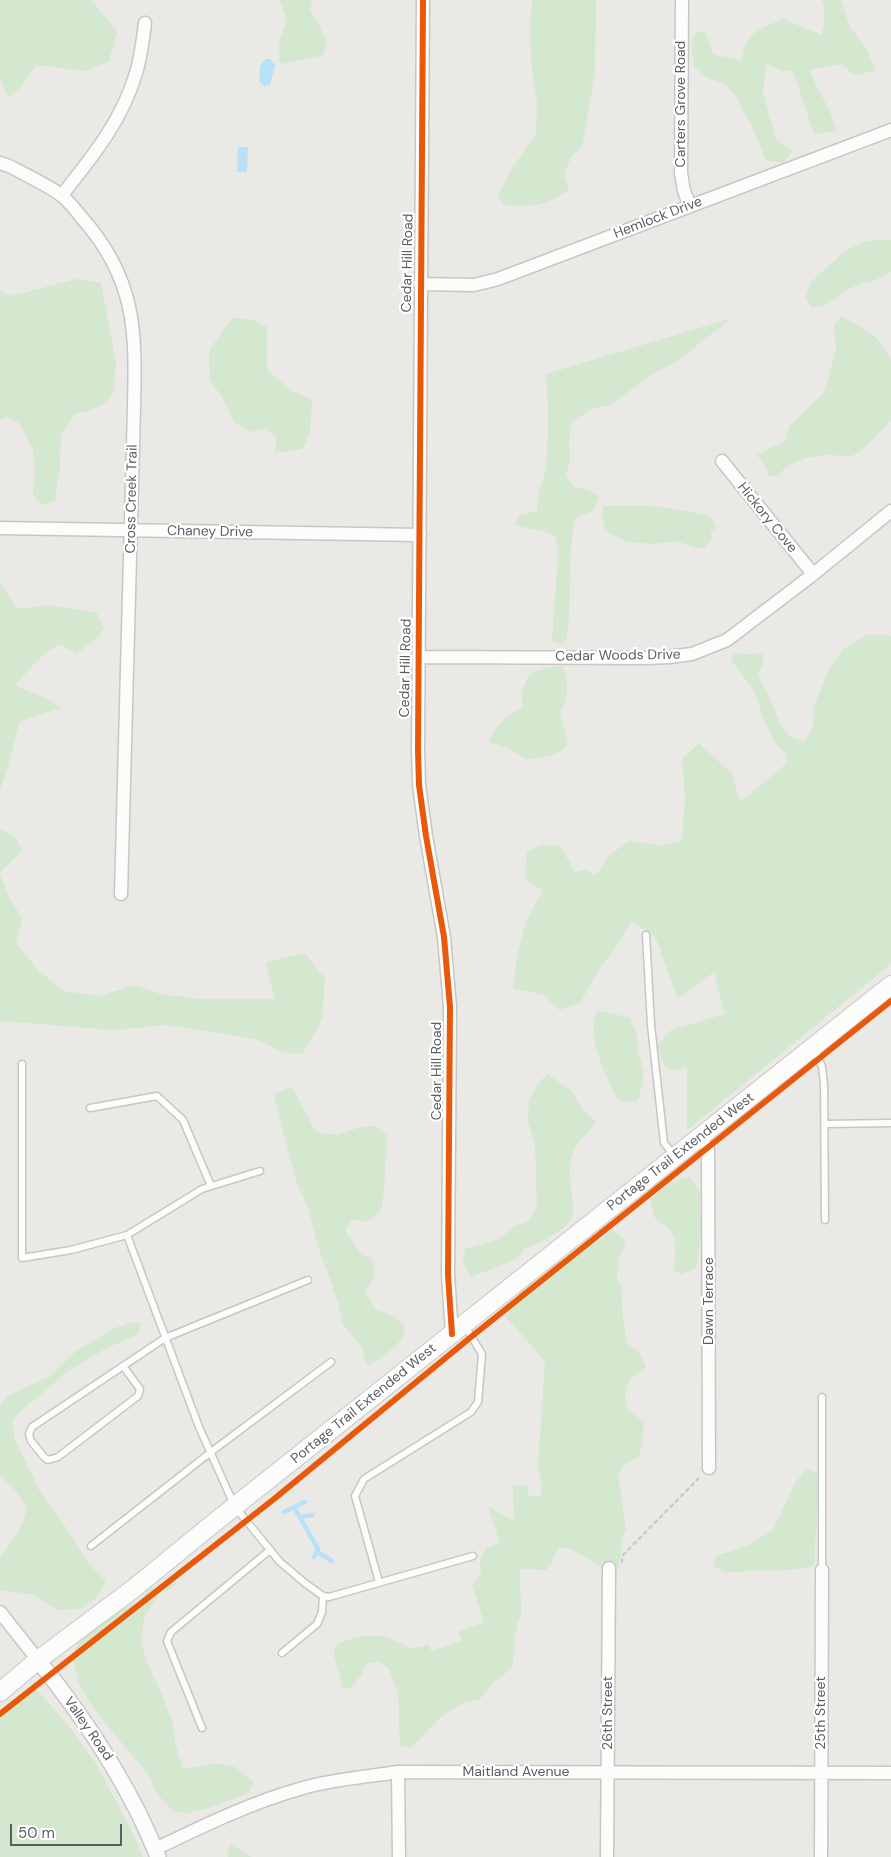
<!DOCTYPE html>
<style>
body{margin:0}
#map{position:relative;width:891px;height:1857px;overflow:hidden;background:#ebe9e5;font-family:"DM Sans",sans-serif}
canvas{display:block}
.scale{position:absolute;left:10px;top:1824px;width:112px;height:22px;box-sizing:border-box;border:2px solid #5a5f63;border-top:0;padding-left:6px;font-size:15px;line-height:18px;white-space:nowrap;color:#5a5f63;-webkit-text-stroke:4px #fff;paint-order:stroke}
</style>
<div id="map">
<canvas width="891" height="1857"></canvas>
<div class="scale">50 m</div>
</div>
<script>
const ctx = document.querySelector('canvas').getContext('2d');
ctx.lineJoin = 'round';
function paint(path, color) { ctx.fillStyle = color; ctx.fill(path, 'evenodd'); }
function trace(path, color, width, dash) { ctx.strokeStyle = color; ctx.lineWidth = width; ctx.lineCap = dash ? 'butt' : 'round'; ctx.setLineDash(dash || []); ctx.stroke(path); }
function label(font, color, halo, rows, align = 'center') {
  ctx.font = font + ' "DM Sans",sans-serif'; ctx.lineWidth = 4.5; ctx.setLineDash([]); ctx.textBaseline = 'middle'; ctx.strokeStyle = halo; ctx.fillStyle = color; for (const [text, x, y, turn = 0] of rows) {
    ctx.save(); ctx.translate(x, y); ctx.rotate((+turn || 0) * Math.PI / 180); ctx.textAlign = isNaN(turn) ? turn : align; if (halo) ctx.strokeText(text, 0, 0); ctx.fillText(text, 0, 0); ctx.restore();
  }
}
paint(new Path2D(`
 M0,0H91L117,31L109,61L87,71L36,65L21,87L8,98L0,77Z
 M280,0H313L310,9L326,39L324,55L280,64L279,43L287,19Z
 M532,0H596L595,72L582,147L571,157L564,174L569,190C542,208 534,206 504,205L498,195L512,168L536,134L537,101L532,72L530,31Z
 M822,0H841L850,27L866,48L875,71L854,75L841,64L810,70C817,91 832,110 837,131L814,134L793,71H783L766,64L763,93L776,139L793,152L782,163L766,160L750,121L742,110L738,98L727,86L705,76L694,66L691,42L697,32H705L713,54L742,61C746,31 758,29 784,19L821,35C825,23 826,12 822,0Z
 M877,240H891V271C879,282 861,282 847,290C839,295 833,302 823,306C819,307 816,307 811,307L806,297L811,282L844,252L860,243Z
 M76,279L101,283L116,362L114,392C108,405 89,412 76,413L61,434L60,465L55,501L43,505L33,495L35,472L33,450L19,423L7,417L0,420V291L12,296Z
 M841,316C864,329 880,334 891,361V420C882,429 863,453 851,456C845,457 837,455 831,455C815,455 788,461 779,475L768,477L767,468L757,455L786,440L789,426L824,393L836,351L834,325Z
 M233,318L249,319L267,326V370L292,391L312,400L310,433L302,449L275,453L277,438L265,428L250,432L234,422L222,397L210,380L209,351L225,327Z
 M732,318L677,361L647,378L610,405L591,409L571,424L569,440L570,459L566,475L574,487L589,490L599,496L593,511L576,517C565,558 574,599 566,640L561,645L552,641L558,554L556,536C543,530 529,529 515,525L518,516L537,511L539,490L546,470L548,431V403L546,374Z
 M603,506H651L682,510L709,516L714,521L716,528L710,532L713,537L704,548L694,547L676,541L654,544L628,542L605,531L602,516Z
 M0,582L17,609L47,605L96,612L104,628L98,637L76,654L61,644C43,652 27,671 15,686L48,699L61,708L20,721L6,773L0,789Z
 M867,635H889L891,637V964L687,1130V1068L671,1071L665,1067L657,1046L671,1030L721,1015H725L714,972L678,999L656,938L631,921L614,950L599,969L580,1003L559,1010L544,995L513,988L518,952L526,921L543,890L525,880L527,852L541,844L560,846L575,872L586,869L594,875L598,872L609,855L630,841L661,846L682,841L685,797L682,759L699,743L732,774L740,802L787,763L786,753L777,745L764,720L755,692L731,660L734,653C746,656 750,653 762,654L764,663L758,672C760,681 764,686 768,694C777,712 780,740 805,741L813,727L814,706L828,671L843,649Z
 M563,666C569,687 569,694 560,714L568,743C557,758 541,758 525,759L510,749L489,742C494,726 507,715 522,708C521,675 531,668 563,666Z
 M0,829L16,837L22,851L0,873Z
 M0,875L10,899L22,918L16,944L39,971L64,991L99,996L135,985L160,994L200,999H275L266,962L305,953L325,979L322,1020L303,1053H284L256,1039L165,1025L115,1030L0,1021Z
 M597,1010L630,1018L637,1037L638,1052L644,1072L639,1098L635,1102H627L616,1098C605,1068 586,1044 597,1010Z
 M547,1074L572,1091L582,1109L596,1122L574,1148L569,1166L573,1206L572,1219L565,1227L544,1240L524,1249L517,1259L471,1277L463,1263L465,1249L499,1239L515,1226L528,1221L537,1206L535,1144L528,1122L529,1100L537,1085Z
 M292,1087L316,1132L337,1135L357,1128L376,1126L387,1135L384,1189L382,1208L370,1221L352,1220L345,1230L362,1255L372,1258L375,1276L365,1291L376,1310L391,1315L405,1325C404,1329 404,1334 402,1337C398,1347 377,1361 367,1366L362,1347L343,1325L338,1302L319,1249L308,1208L298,1186L290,1158L274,1094Z
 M690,1177L700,1192V1210L702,1228L696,1269L680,1274L674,1270C675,1257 678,1238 668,1227C665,1225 660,1224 658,1221C651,1215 652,1207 651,1199C664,1188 674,1179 690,1177Z
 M611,1229L621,1235L626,1243L619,1257L617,1280L621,1285L623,1317L627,1343L640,1353L646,1367L629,1380L625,1395L628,1409L644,1422L642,1445L639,1456L623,1466L618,1474L626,1529L622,1540L619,1569L603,1568L571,1549L559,1548L549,1567L547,1566V1570L520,1569L521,1613L515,1633L513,1665L506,1673L494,1682L480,1699L465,1702L442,1716L411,1748L400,1745L398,1693L389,1669L379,1662L367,1663L361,1675L350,1689L343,1688L334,1656L335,1645C352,1637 374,1632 392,1639C399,1641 407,1648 414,1648C419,1647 424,1645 429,1645L431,1651L462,1641L459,1631L484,1623L472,1584L481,1573L480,1562L486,1548L500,1543L488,1507L514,1521L513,1485H529L528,1496H540L542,1485L538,1467L545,1361L506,1317L517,1301L523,1281L603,1238Z
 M129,1323H141L138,1334L105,1349L68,1371L28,1405L12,1420L15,1440L39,1490L67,1529L88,1563L106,1581L96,1598L80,1609L58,1610L31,1594L0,1590V1558L22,1526L27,1508L15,1490L0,1475V1406L8,1396L50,1376L75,1352L112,1329Z
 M807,1468L819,1475L814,1566L790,1570L724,1572L714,1566L715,1556L745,1547L773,1530L795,1483Z
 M163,1582L177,1583L167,1591L162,1590L144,1617L141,1640L147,1663L162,1694L172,1721L175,1743L183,1769L215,1763L235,1767L254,1782L249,1793L205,1809L187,1813L174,1812L157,1794L148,1774L110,1729L88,1700L79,1684L72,1655L83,1633L107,1616L140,1601L149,1589Z
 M30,1691L39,1692L72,1730L97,1765L133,1834L143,1857H0V1712L21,1696Z
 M230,1844L252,1857H228L227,1854Z`), '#d4e7cf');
paint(new Path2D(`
 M265,59H270L275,65L270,85L264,86L259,81L260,66Z
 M238,147H248L247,172H237Z`), '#b6e1f7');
trace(new Path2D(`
 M294,1507L318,1549L314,1557
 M284,1512L305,1502
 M300,1517L312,1515
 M317,1552L332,1561`), '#b6e1f7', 4.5);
const service = new Path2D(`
 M646,935L651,1025L664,1143L675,1156
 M814,1048L822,1067L824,1084L825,1220
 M22,1064V1258L71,1250L127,1235L199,1427L235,1507L280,1562L306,1584L323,1596L329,1597L473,1556
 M90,1108L157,1096L183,1120L211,1186
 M826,1124L891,1123
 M127,1235L202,1189L260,1171
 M123,1366L140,1389L138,1396L58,1457L48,1460L44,1457L31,1441L29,1434L32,1427L165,1338L308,1280
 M91,1546L211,1452L331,1362
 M822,1570V1397
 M379,1582L355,1496L364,1479L471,1412L478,1402L482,1354L465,1326
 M282,1653L317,1624L322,1612L323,1596
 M202,1728L167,1641L171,1632L270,1550`);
const minor = new Path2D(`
 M423,0L418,750L419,785L426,836L444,937L450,1007L448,1275L452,1334
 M682,0L681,173L684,191L690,206
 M0,163L9,166C24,174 50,186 62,196C70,202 76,211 82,218C136,279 136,331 134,407L121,894
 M62,195C92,157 122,121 136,73C141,57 143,40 145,23
 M420,284L474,285L498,279L891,130
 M722,461L813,574
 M0,528L420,535
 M418,657L647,658L669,657L692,654L727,640L811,576L891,511
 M699,1138L708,1149L709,1468
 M0,1612L38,1660
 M398,1772L399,1857
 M155,1849C203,1826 252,1802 303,1788C334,1779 366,1777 398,1772L891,1773
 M607,1857L609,1568
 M821,1857L822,1570`);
const tertiary = new Path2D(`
 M38,1660C86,1720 130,1785 158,1857`);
const secondary = new Path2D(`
 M0,1692L38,1660L133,1589L215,1522L891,985`);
trace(service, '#c6c6c5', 9);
trace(minor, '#c6c6c5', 15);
trace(tertiary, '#c6c6c5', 18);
trace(secondary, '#c7c7c7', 20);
trace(new Path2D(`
 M622,1563V1556L699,1478`), '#c7ccc9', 2.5, [5, 2.5]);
trace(service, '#fcfcfb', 6);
trace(minor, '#fcfcfb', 12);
trace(tertiary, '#fcfcfb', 15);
trace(secondary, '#fcfcfb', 18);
trace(new Path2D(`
 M423,0L418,750L419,785L426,836L444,937L450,1007L448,1275L452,1334
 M0,1714L274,1499L471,1337L891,1001`), '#e8590c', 6);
label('14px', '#5a5f63', '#fff', [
 ["Carters Grove Road",681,104,-90],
 ["Hemlock Drive",658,218,-21],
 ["Cedar Hill Road",408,263,-89],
 ["Cross Creek Trail",132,499,-89],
 ["Hickory Cove",767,518,51],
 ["Chaney Drive",210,532,1],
 ["Cedar Woods Drive",618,656,-1],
 ["Cedar Hill Road",406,668,-89],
 ["Cedar Hill Road",437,1071,-90],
 ["Portage Trail Extended West",681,1152,-38],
 ["Dawn Terrace",709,1301,-90],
 ["Portage Trail Extended West",364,1404,-39],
 ["26th Street",608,1713,-90],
 ["25th Street",821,1713,-90],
 ["Valley Road",88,1729,55],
 ["Maitland Avenue",516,1772]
]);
</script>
